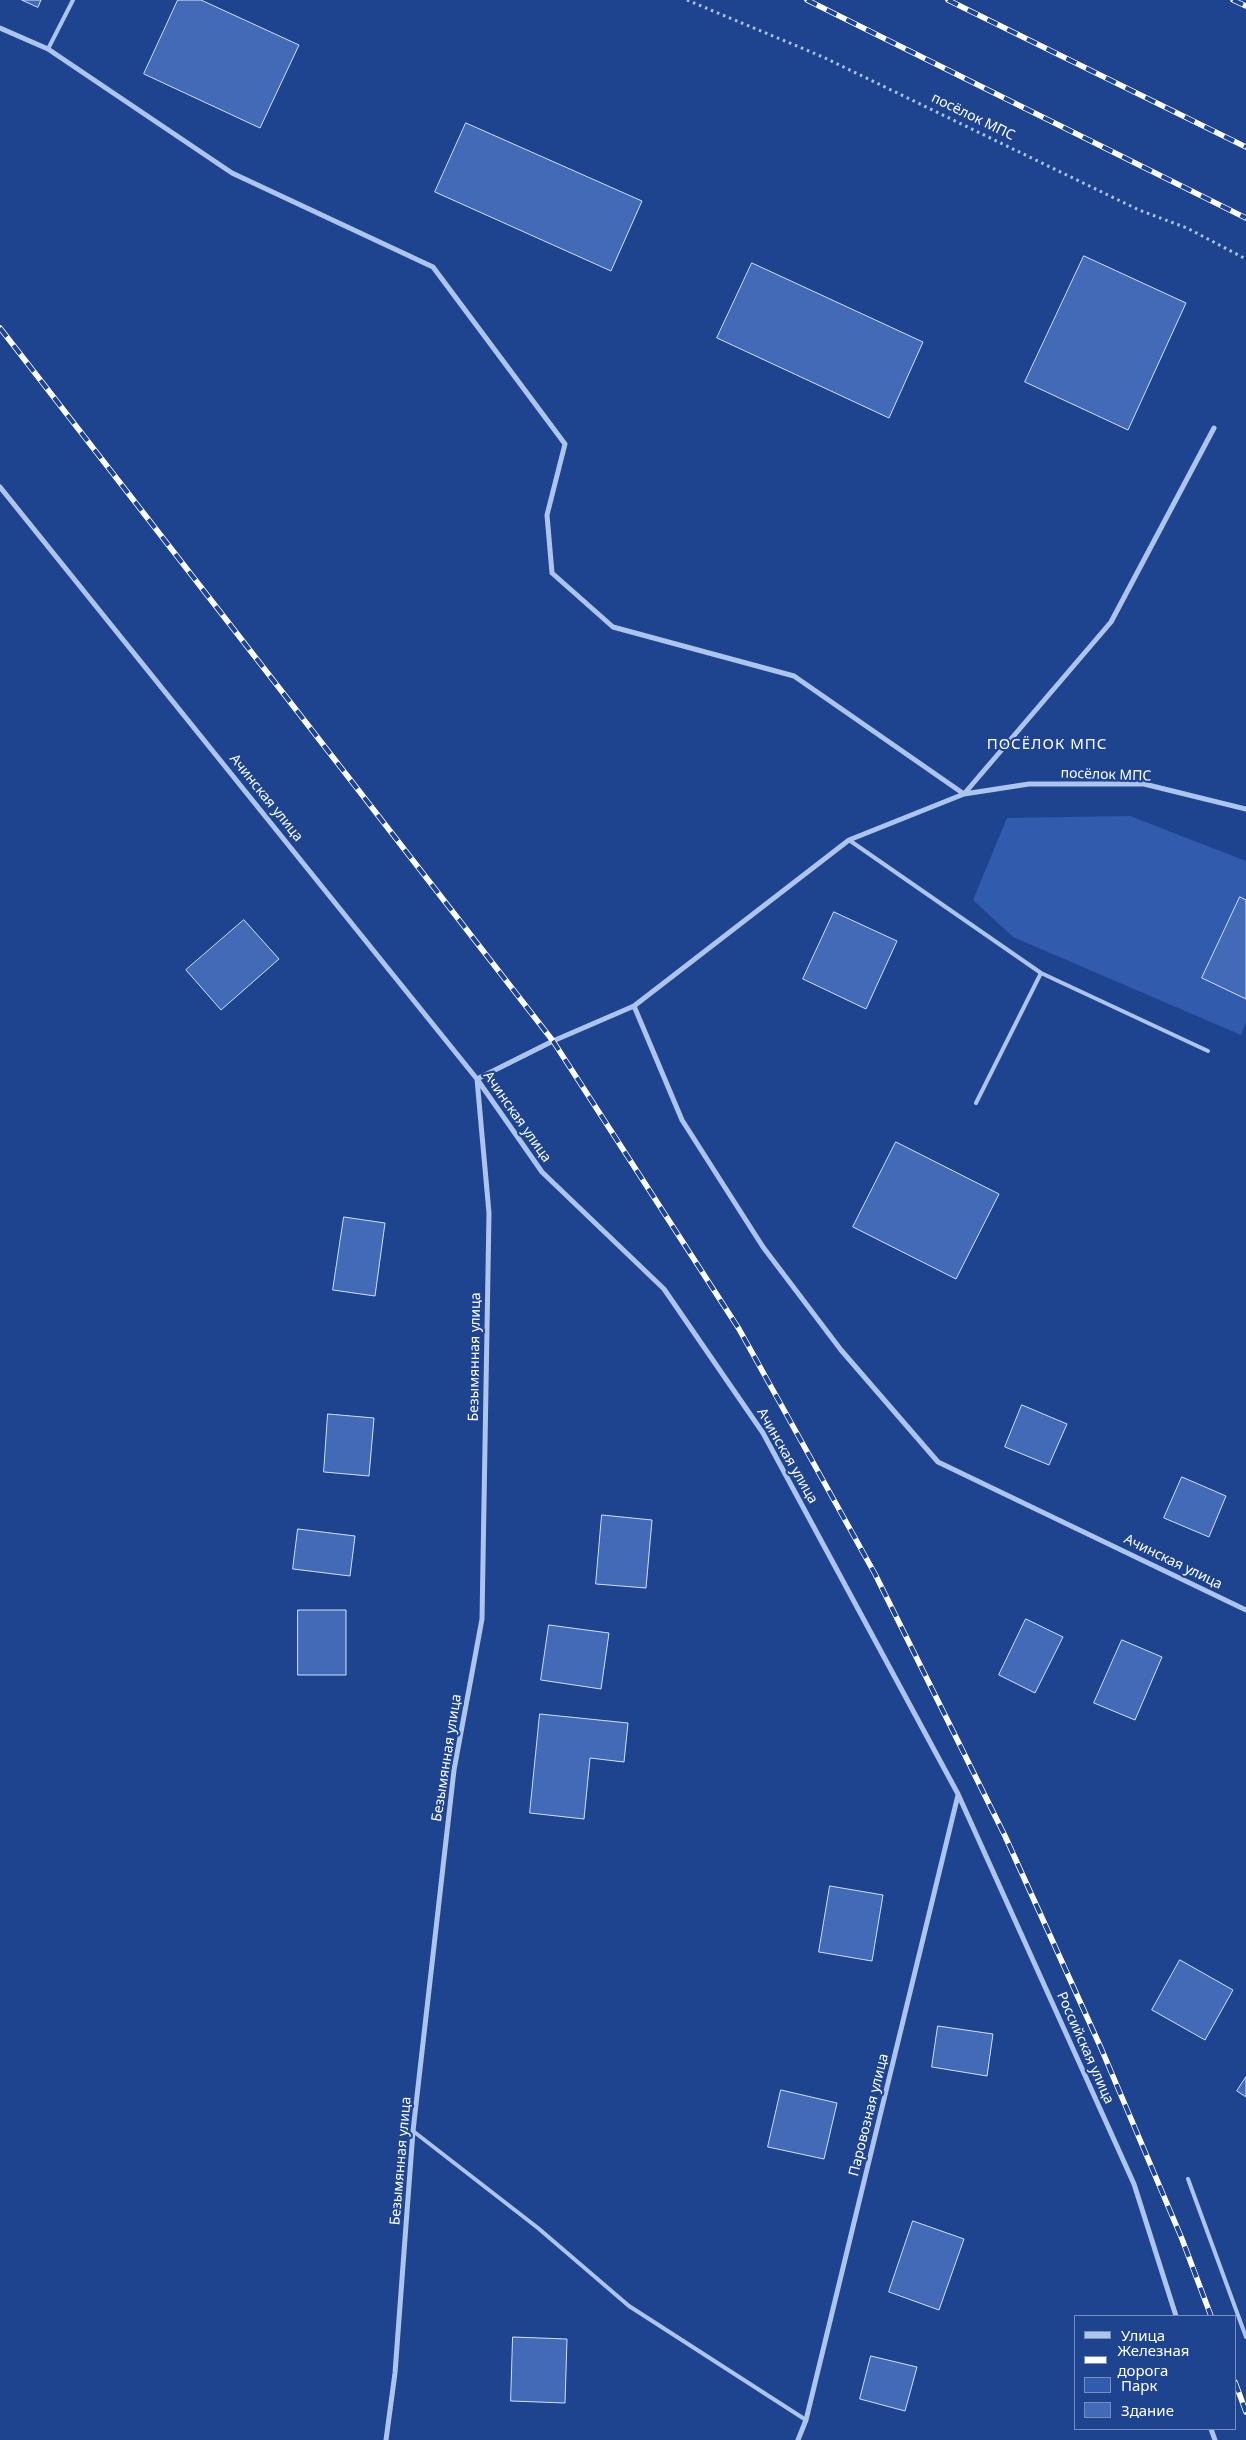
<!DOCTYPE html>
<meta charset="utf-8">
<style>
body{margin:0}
#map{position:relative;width:1246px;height:2440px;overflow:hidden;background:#1e4490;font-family:"Noto Sans",sans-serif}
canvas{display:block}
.legend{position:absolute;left:1074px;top:2315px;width:162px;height:115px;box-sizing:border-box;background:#1e4490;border:1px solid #788fbc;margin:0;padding:6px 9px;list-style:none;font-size:15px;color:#fff}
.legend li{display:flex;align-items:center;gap:10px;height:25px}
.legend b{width:25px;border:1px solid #788fbc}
</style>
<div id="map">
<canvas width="1246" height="2440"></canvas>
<ul class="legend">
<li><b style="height:6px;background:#adc4ed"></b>Улица</li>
<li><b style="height:6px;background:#fff"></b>Железная дорога</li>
<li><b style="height:14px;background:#315cae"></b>Парк</li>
<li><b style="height:14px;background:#426ab6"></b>Здание</li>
</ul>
</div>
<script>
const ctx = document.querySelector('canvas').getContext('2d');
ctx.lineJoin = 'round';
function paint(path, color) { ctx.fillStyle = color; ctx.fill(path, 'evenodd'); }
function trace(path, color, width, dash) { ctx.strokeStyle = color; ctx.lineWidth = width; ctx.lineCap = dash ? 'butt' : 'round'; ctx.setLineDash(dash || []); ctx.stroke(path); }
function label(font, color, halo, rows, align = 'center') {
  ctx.font = font + ' "Noto Sans",sans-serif'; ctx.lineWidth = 4.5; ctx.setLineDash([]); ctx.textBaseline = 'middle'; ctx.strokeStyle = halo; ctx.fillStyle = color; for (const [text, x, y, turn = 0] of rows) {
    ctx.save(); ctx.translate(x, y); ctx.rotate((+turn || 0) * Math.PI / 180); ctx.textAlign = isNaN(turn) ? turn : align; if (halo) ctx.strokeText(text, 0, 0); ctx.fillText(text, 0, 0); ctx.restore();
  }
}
paint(new Path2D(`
 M1130,816L1246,861V900L1240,897L1202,978L1246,999V1022L1241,1035L1013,937L973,900L1007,818Z`), '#315cae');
const building = new Path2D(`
 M22,0H41L38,7Z
 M178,0H201L299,45L260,128L144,74Z
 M466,123L642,201L611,271L435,192Z
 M1084,256L1186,303L1128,430L1025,382Z
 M752,263L923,342L889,418L717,338Z
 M1240,897L1246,900V999L1202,978Z
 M834,912L897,941L866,1009L803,979Z
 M244,920L279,959L221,1010L186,970Z
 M896,1142L999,1194L956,1279L853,1227Z
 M344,1217L385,1223L375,1296L333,1290Z
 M1022,1405L1067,1424L1049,1465L1005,1447Z
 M328,1414L374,1418L369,1476L324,1472Z
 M1182,1477L1226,1496L1209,1537L1164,1518Z
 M602,1515L652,1520L646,1588L596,1584Z
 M298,1529L355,1536L350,1576L293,1569Z
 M298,1610H346V1675H298Z
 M1026,1619L1063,1637L1035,1693L999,1675Z
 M549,1625L609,1633L601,1689L541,1680Z
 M1122,1640L1162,1657L1135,1720L1094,1703Z
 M540,1714L628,1723L624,1762L590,1758L584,1819L530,1813Z
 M830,1886L883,1895L872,1961L819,1952Z
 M1180,1960L1233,1990L1205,2040L1152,2010Z
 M938,2026L993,2034L987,2076L932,2067Z
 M1246,2077V2097L1237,2091Z
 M781,2090L837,2103L824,2159L768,2147Z
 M913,2221L964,2239L939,2310L889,2292Z
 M513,2337L567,2339L565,2403L511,2401Z
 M871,2356L917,2367L905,2411L860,2399Z`);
paint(building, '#426ab6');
trace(building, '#d3e1fa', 1);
trace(new Path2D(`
 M687,0L823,57L1139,210L1187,228L1246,259`), '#adc4ed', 3, [2.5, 4]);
trace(new Path2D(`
 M48,49L73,0
 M849,840L1041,973L976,1103
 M1041,973L1208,1051
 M413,2131L538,2228L629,2306L806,2420
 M1188,2179L1246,2337`), '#adc4ed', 4);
trace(new Path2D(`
 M0,28L48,49L232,173L433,267L565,444L547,515L552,573L613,627L794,676L964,794L1029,784H1144L1246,809
 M0,487L477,1079L542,1172L664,1289L763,1433L958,1794L1134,2184L1176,2316
 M634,1006L682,1120L763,1247L841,1350L938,1462L1246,1610
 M1211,2429L1215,2440
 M386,2440L395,2373L413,2131L454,1770L482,1619L489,1213L477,1079L553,1041L634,1006L849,840L964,794L1111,622L1214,428
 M798,2440L806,2420L958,1795`), '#adc4ed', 5);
const rail = new Path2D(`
 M807,0L1246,218
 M948,0L1246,147
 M1233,0L1246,6
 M0,328L553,1041L739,1329L875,1574L1005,1836L1101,2048L1182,2239L1211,2316
 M1235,2382L1246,2412`);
trace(rail, '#fff', 5.5);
trace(rail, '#1e4490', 4, [11]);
label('14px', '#fff', '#1e4490', [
 ["посёлок МПС",973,117,26],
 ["посёлок МПС",1106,775,2],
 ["Ачинская улица",266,798,51],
 ["Ачинская улица",517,1117,55],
 ["Безымянная улица",475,1357,-89],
 ["Ачинская улица",787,1456,60],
 ["Ачинская улица",1173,1562,26],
 ["Безымянная улица",447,1758,-81],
 ["Российская улица",1085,2048,66],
 ["Паровозная улица",869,2115,-76],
 ["Безымянная улица",401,2161,-85]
]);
ctx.letterSpacing = '1px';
label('15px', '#fff', '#1e4490', [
 ["ПОСЁЛОК МПС",1047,745]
]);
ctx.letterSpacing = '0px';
</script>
